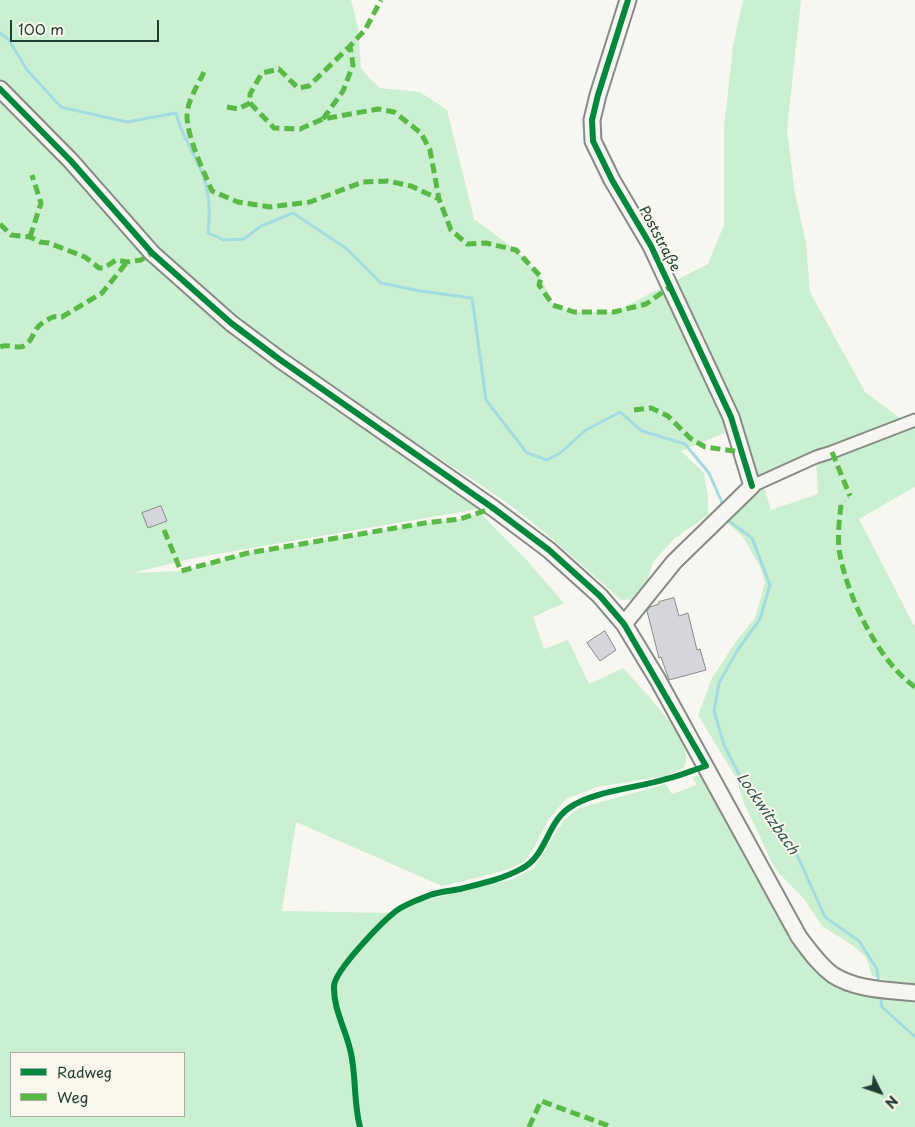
<!DOCTYPE html>
<meta charset="utf-8">
<style>
body{margin:0}
#map{position:relative;width:915px;height:1127px;overflow:hidden;background:#f8f6f0;font-family:"Playpen Sans",sans-serif}
canvas{display:block}
.legend{position:absolute;left:10px;top:1052px;width:175px;height:65px;box-sizing:border-box;background:#fbf7ec;border:1px solid #a3ada2;margin:0;padding:6px 9px;list-style:none;font-size:15px;color:#1f3d34}
.legend li{display:flex;align-items:center;gap:10px;height:25px}
.legend b{width:25px;border:1px solid #a3ada2}
.north{position:absolute;left:855px;top:1067px;width:50px;height:50px;-webkit-text-stroke:4px #fbf7ec;paint-order:stroke;rotate:131deg;font-size:14px;font-weight:700;line-height:20px;text-align:center;color:#1f3d34}
.north::after{content:'';display:block;margin:auto;width:18px;height:22px;background:#1f3d34;clip-path:polygon(50% 0,100% 100%,50% 72%,0 100%)}
.scale{position:absolute;left:10px;top:20px;width:149px;height:22px;box-sizing:border-box;border:2px solid #1f3d34;border-top:0;padding-left:6px;font-size:15px;line-height:18px;white-space:nowrap;color:#1f3d34;-webkit-text-stroke:4px #fbf7ec;paint-order:stroke}
</style>
<div id="map">
<canvas width="915" height="1127"></canvas>
<ul class="legend">
<li><b style="height:6px;background:#00873e"></b>Radweg</li>
<li><b style="height:6px;background:#58b947"></b>Weg</li>
</ul>
<div class="north">N</div>
<div class="scale">100 m</div>
</div>
<script>
const ctx = document.querySelector('canvas').getContext('2d');
ctx.lineJoin = 'round';
function paint(path, color) { ctx.fillStyle = color; ctx.fill(path, 'evenodd'); }
function trace(path, color, width, dash) { ctx.strokeStyle = color; ctx.lineWidth = width; ctx.lineCap = dash ? 'butt' : 'round'; ctx.setLineDash(dash || []); ctx.stroke(path); }
function label(font, color, halo, rows, align = 'center') {
  ctx.font = font + ' "Playpen Sans",sans-serif'; ctx.lineWidth = 4; ctx.setLineDash([]); ctx.textBaseline = 'middle'; ctx.strokeStyle = halo; ctx.fillStyle = color; for (const [text, x, y, turn = 0] of rows) {
    ctx.save(); ctx.translate(x, y); ctx.rotate((+turn || 0) * Math.PI / 180); ctx.textAlign = isNaN(turn) ? turn : align; if (halo) ctx.strokeText(text, 0, 0); ctx.fillText(text, 0, 0); ctx.restore();
  }
}
paint(new Path2D(`
 M0,0H351L358,27L361,68L369,78L380,88L420,92L447,110L474,219L516,250L541,277L553,305L574,312H614L708,264L724,225V128L733,46L743,0H801L787,130L795,193L806,243L810,292L865,392L907,423L915,420V487L859,519L912,622L915,626V985L896,983L872,976L866,957L852,945L822,926L804,899L775,869L744,803L735,776L698,715L712,678L737,640L755,618L765,583L760,567L743,537L725,521L764,487L771,510L818,494L816,457L752,486L734,429L681,451L704,473L708,498V515L674,539L653,562L645,588L635,599L621,600L550,537L514,508L484,487L415,443L259,334L211,294L186,278L233,333L274,366L484,508L194,558L132,573L181,571L248,553L425,523L460,519L480,513L524,557L564,603L533,617L544,649L568,640L589,684L623,668C640,687 683,730 686,756C687,759 685,764 684,768L665,776L597,787L566,799L548,820L535,846L524,862L500,872L442,886L296,822L282,911L397,913L422,901L513,879L534,868L564,820L579,808L666,784L672,794L697,785L692,777L704,775L798,949L824,976L915,999V1127H0ZM11,1053H184V1116H11Z`), '#cbf0d1');
trace(new Path2D(`
 M0,33L9,40L27,70L61,107L127,122L176,113C181,136 196,155 204,178C210,196 210,215 208,233L224,240L244,239L261,226L293,213L347,249L381,283L420,291L472,298L486,400L527,453L547,460L560,453L586,430L620,412L642,431L685,444L709,473L724,507
 M727,515L729,521L752,538L770,585L760,619L737,651L719,683L714,711L724,745L748,792L794,848L825,917L859,941L877,969L879,986
 M880,995L882,1007L915,1037`), '#a4dbe1', 3);
const building = new Path2D(`
 M161,506L167,521L148,528L142,513Z
 M674,598L679,616L688,613L697,650L700,649L706,670L669,680L661,657L659,658L647,611L650,607L659,604V602Z
 M605,631L616,650L600,661L587,643Z`);
paint(building, '#d5d6dc');
trace(building, '#868b86', 1);
const street = new Path2D(`
 M752,486L816,457L832,452L915,420`);
const secondary = new Path2D(`
 M0,89L71,161L152,253L231,323L279,359L493,508L549,550L600,596L624,624L658,680L799,937C809,950 819,965 833,975C856,990 888,990 915,993
 M624,624L674,562L752,486L731,417L651,246L612,180L593,141L592,120L598,95L628,0`);
trace(street, '#868b86', 15);
trace(secondary, '#868b86', 19);
trace(new Path2D(`
 M841,505L850,496`), '#b2b5b1', 2, [1, 4]);
trace(street, '#f6f5f1', 11);
trace(secondary, '#f6f5f1', 15);
trace(new Path2D(`
 M204,72C198,85 187,101 187,116C187,137 204,172 212,191L238,202L270,207L310,202L363,182L388,181L411,186L439,199
 M250,103L274,128L300,129L323,119L378,109L394,112L421,133L430,150L439,199L451,230L467,244L486,243L516,250L541,277L539,285L553,305L574,312H614L646,304L670,287
 M227,107L238,109L250,103V94L262,73L279,69L298,88L309,86L350,46L365,30L381,0
 M323,119L343,91L353,65L350,46
 M0,224L11,235L30,237L40,242L49,243L85,257L99,268H104L116,260L127,262L141,260L152,253
 M30,237L41,203L32,175
 M0,347C9,343 19,351 27,344C36,335 32,328 47,320C53,316 55,316 62,317L102,293L127,262
 M634,410L651,408L668,416L690,438L705,447L741,452
 M832,452L850,496
 M841,505C839,521 837,540 840,555C848,598 879,662 915,687
 M164,530L181,571L248,553L425,523L460,519L493,508
 M529,1127L541,1101L612,1127`), '#58b947', 5, [10, 5]);
trace(new Path2D(`
 M628,0L598,95L592,120L593,141L612,180L651,246L731,417L752,486
 M0,89L71,161L152,253L231,323L279,359L493,508L549,550L600,596L624,624L706,766C693,770 680,776 666,779C638,788 592,791 569,808C546,824 547,856 521,869C503,879 480,884 460,889C450,891 439,892 430,895C420,899 405,904 396,911C382,922 335,970 334,986C333,1011 349,1035 352,1059C356,1082 354,1105 360,1127`), '#00873e', 6);
label('14px', '#1f3d34', '#fbf7ec', [
 ["Poststraße",659,239,62]
]);
label('italic 15px', '#325a55', '#fbf7ec', [
 ["Lockwitzbach",767,814,55]
]);
</script>
